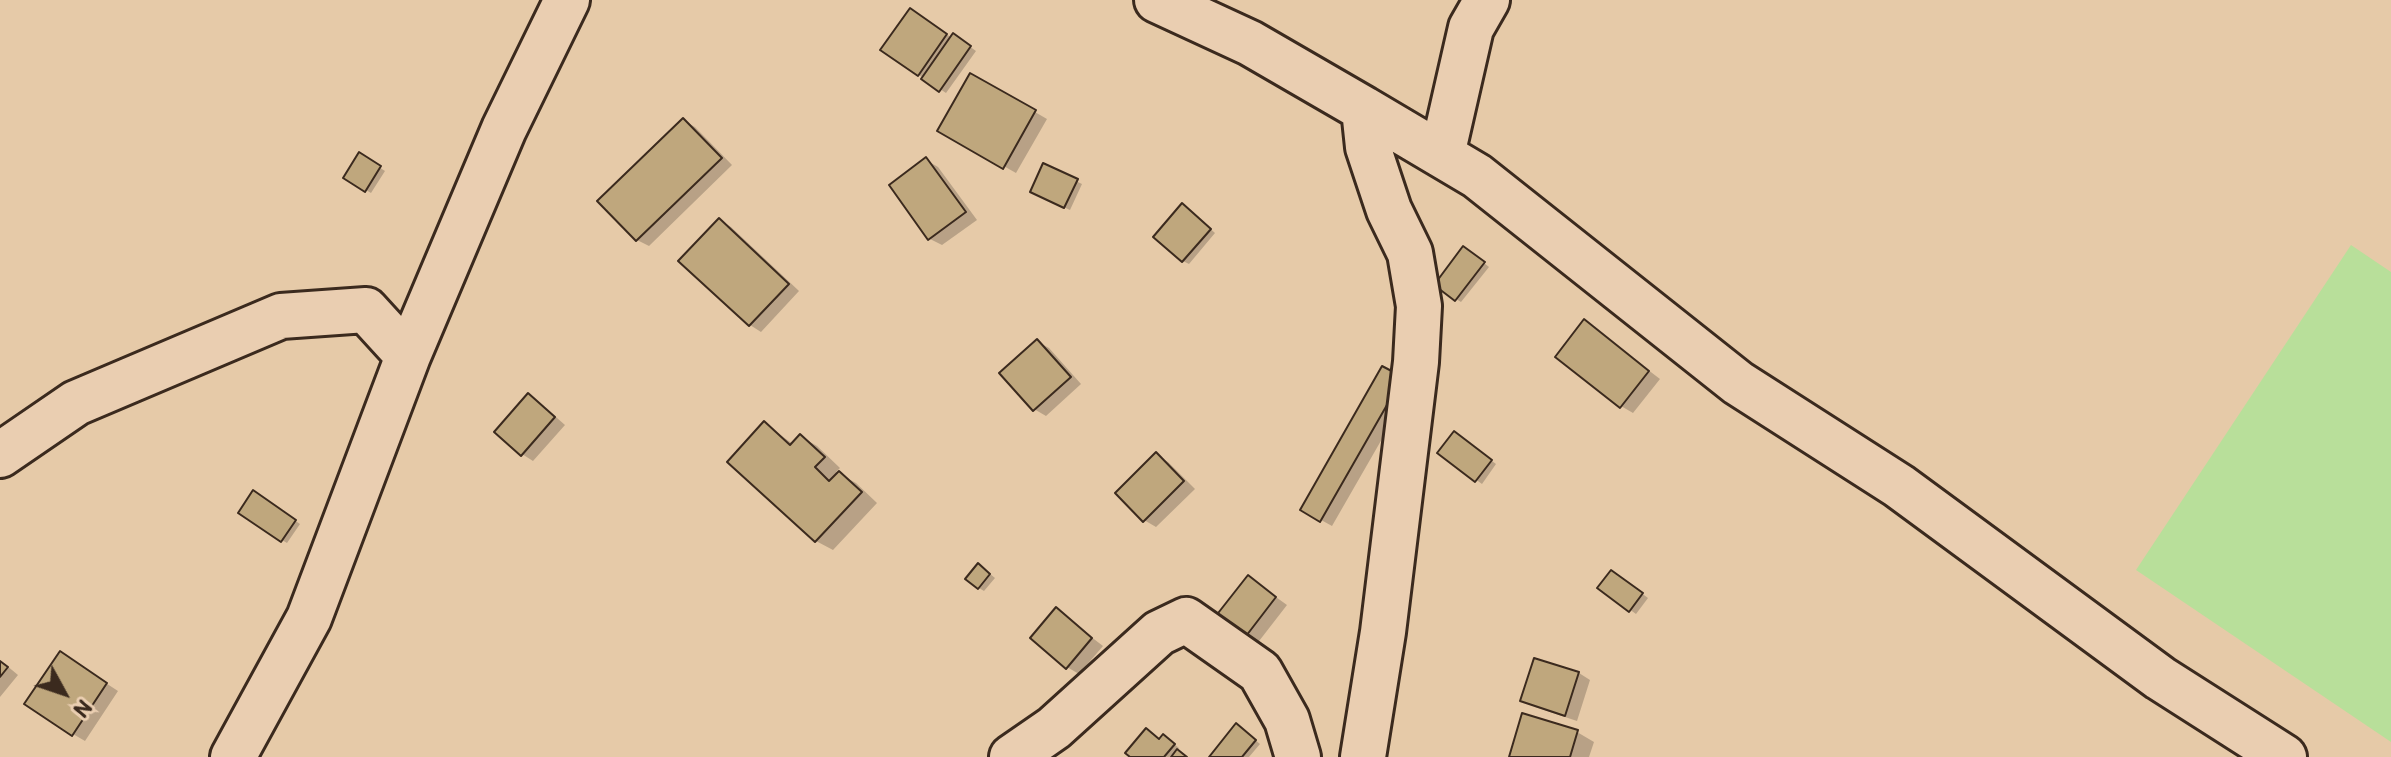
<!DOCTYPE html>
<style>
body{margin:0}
#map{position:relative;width:2391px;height:757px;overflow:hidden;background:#e6caa8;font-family:Itim,sans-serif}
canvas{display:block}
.north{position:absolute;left:24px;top:653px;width:80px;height:80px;-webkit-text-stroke:6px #eaceb1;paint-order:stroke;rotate:130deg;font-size:22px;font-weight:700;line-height:32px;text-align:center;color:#3b2a1e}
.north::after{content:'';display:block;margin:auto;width:28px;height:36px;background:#3b2a1e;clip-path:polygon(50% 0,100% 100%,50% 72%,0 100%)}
</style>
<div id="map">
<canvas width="2391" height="757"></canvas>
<div class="north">N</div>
</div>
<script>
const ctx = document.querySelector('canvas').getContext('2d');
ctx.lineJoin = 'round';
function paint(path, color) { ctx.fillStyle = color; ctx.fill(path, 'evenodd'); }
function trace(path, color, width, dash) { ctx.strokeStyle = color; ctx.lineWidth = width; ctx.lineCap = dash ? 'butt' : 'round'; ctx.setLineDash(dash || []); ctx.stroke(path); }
paint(new Path2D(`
 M2351,245L2391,272V742L2136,570Z`), '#b8df9a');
paint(new Path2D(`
 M922,17L952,38L959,39L976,51L946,93L919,75Z
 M971,75L1047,119L1016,173L940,130Z
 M683,120L695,127L732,165L649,246L637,240Z
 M360,155L385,171L371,193L346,178Z
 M926,160L938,167L977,220L942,245L930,239Z
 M1044,166L1082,184L1070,210L1037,195Z
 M1188,209L1215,233L1189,264L1183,261Z
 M720,220L731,227L799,291L761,332L750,325Z
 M1469,251L1489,267L1461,302L1456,299Z
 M1585,322L1660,379L1633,413L1621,406Z
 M1038,342L1049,348L1081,384L1046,416L1034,409Z
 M1383,368L1413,385L1332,526L1303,510Z
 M529,396L540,403L565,425L533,461L522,454Z
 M765,424L793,444L800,436L817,446L840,468L836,472L856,483L877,503L833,550L816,541L730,462Z
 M1460,437L1496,464L1482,484L1440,453Z
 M1156,455L1168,462L1195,489L1156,527L1144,520Z
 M259,496L300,524L287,543L282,540Z
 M984,569L995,578L984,591L979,588Z
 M1617,575L1648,598L1636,614L1600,588Z
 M1248,577L1287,605L1256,645L1244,638Z
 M1056,610L1103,646L1079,674L1067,667Z
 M0,660L18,675L0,697Z
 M72,661L118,691L85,741L73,734Z
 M1579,673L1590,680L1577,721L1535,707L1523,700Z
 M1242,729L1260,744L1249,757H1212Z
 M1577,732L1594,742L1589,757H1511Z
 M1169,740L1179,748L1177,751L1186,757H1133L1160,741Z`), '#0003');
const building = new Path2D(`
 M910,8L947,34L918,76L880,50Z
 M953,33L971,46L939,92L921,79Z
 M970,73L1036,110L1003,169L937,131Z
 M683,118L722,158L636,241L597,201Z
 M359,152L381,166L365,192L343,178Z
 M926,157L966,212L928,240L889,185Z
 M1043,163L1078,179L1064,208L1030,192Z
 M1182,203L1211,229L1182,262L1153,237Z
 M719,218L789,284L749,326L678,261Z
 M1463,246L1485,262L1455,301L1434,285Z
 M1584,319L1649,371L1620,408L1555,357Z
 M1037,339L1071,377L1033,411L999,373Z
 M1382,366L1403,377L1320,522L1300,510Z
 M528,393L555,417L521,456L494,432Z
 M764,421L790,445L800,434L825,457L815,467L829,481L839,471L862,492L815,542L727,462Z
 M1454,431L1492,460L1475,482L1437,453Z
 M1156,452L1184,481L1143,522L1115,493Z
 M253,490L296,520L281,542L238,513Z
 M978,563L990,574L978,589L965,579Z
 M1611,570L1643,593L1629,612L1597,588Z
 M1248,575L1276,597L1243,640L1215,617Z
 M1056,607L1092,638L1066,669L1030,638Z
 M60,651L107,683L72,736L24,704Z
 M1534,658L1579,672L1565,716L1520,701Z
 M0,661L8,667L0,677Z
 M1522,713L1578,730L1570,757H1509Z
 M1236,723L1256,740L1242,757H1209Z
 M1146,728L1159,739L1163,734L1175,744L1164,757H1130L1125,753Z
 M1177,749L1187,757H1171Z`);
paint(building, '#bfa77d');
trace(building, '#3b2a1e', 2);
const minor = new Path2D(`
 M1157,0L1250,43L1364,109L1368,147L1389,210L1410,253L1419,306L1416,362L1383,632L1363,757
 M1364,109L1477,176L1738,383L1899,486L2160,678L2284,757
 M1442,155L1471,28L1487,0
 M0,455L76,403L281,316L366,310L408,356
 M233,757L309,618L408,356L504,129L567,0
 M1012,757L1054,728L1159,633L1186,620L1260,672L1287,720L1298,757`);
trace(minor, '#3b2a1e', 50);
trace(minor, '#eaceb1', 44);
</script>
